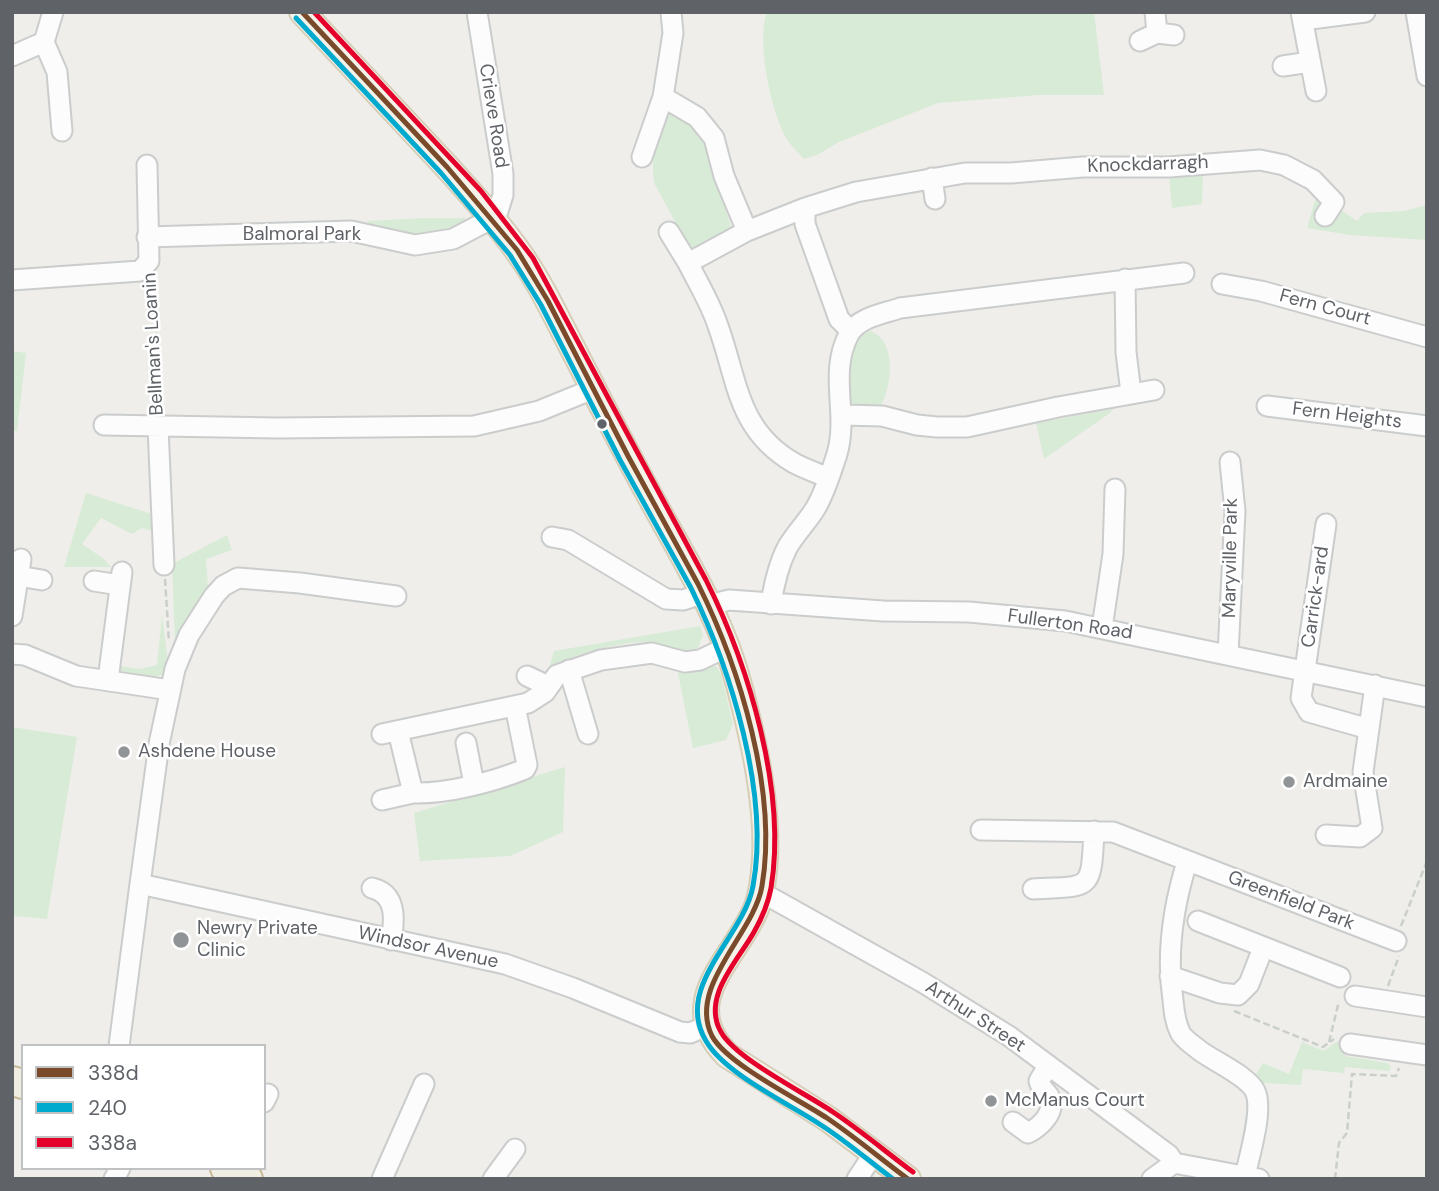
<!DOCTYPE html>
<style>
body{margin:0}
#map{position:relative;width:1439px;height:1191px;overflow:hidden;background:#efeeea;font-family:"DM Sans",sans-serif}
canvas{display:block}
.frame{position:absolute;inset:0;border:14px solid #5f6368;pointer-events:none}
.legend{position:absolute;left:21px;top:1044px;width:245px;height:126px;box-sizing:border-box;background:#fff;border:2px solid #bfc1c3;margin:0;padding:9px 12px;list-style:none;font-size:21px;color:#5f6368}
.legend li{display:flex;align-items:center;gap:14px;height:35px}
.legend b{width:35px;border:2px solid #bfc1c3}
</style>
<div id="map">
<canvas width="1439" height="1191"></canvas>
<div class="frame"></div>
<ul class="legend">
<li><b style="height:9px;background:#7a4b2a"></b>338d</li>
<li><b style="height:9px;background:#00a9ce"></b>240</li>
<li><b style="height:9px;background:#e4002b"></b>338a</li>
</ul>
</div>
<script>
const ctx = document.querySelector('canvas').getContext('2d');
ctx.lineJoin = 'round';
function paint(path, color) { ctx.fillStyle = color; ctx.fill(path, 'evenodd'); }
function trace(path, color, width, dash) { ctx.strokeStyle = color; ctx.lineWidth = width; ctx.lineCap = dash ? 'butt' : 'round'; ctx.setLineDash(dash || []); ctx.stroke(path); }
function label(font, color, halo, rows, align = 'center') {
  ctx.font = font + ' "DM Sans",sans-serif'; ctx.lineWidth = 5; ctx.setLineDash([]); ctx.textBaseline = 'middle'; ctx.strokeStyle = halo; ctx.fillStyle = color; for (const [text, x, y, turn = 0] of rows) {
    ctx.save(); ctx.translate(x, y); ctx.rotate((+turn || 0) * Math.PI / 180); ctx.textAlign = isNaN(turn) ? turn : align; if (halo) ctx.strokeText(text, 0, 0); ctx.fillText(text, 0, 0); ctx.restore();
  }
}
paint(new Path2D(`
 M767,12H1094L1104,95H1039L938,103L839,142L817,155L804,159C798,152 790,145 786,138C771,112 756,40 767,12Z
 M668,111C679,117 693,123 700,133C714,154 723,204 732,229L691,251L655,185C649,159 657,134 668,111Z
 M1203,173L1202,204L1172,208L1169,175Z
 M1317,194L1357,221L1364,213L1404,211L1427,205V240L1350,235L1307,228Z
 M423,218H465L466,222L445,234L420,237L371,226L367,221Z
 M865,330C898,334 893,387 880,407L861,409L852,404C846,381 842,345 865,330Z
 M12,351L26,353L17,431H12Z
 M1113,409L1110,413L1044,459L1036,423Z
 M86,493L158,516L155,532L142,528L132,534L101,518L82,544L104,559L111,567H64Z
 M227,535L232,550L206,559L208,587L184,622L175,641L172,564Z
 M162,615L168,662L163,674L156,677L119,671L120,666L140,669L157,665Z
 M700,626L703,635L698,648C679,655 663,642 644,642C619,642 570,655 549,668L554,651Z
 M710,665L717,667L721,674L733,724L726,740L693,748L677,668L691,672Z
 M12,727L77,737L47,919L12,916Z
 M565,767L563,832L510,856L420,861L414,813Z
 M1348,1041L1345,1056L1388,1063L1391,1068L1389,1071L1345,1067L1344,1073L1303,1069L1301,1085L1263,1083L1256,1074L1263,1063L1289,1074L1302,1042L1324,1051L1336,1042Z`), '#d8ebd6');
const minor = new Path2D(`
 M671,12L673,33L663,97L697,117L714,138L724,176L747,231
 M1155,12L1157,33
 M1301,12L1316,91
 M1416,12L1427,76
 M1303,20L1365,12
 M1140,41L1157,33L1174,35
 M44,42L57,72L62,131
 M12,56L44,42L53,12
 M1283,66L1310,62
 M642,157L663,97
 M932,178L935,199
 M805,208L747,231L688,263C698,283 711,304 718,326C738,381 737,430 794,463C805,469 817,473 829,478
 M669,232L688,263
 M147,237L351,231L415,245L453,239L493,218L498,211L503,195V174L477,12
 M1125,279L1126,352L1131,393
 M12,280L140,271L149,261L147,165
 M1222,284L1261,291L1427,337
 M851,331L839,319L805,224V208L856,192L965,173H1011L1083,167H1169L1260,160L1284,165L1313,180L1334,202L1325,216
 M1267,406L1427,426
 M843,415L882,416L917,425L937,427H967L1058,407L1154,390
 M104,425L278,428L474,426L539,411L593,389
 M158,427L164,565
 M1326,524L1301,698L1309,712L1369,729
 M552,537L568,540L666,599L683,600L702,594
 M18,576L42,580
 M94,581L120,585
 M771,604C774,584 778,566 787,548C795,534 807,522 815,509C825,493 831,472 837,454C849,412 828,374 849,334C859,317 883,314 900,308L1184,273
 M709,605L729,600L883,611L969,612L1065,621L1427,697
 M12,616L21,559
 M1102,628L1113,554L1115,489
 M12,654L25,655L76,676L170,690
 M1228,655L1235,511L1230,462
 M569,670L588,734
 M527,676L548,686
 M108,680L122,572
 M382,734L528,703L545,692L557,675L601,660L652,653L685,662L700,660L727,647
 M466,743L474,784
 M413,793C447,794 493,782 525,769L527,765L515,706
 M382,800L413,793L398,731
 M981,830L1113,832L1396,941
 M1326,835L1360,837L1372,828L1363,772L1375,685
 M1187,862C1173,907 1166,953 1173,1000C1174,1011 1175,1022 1180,1032C1183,1039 1193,1045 1199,1050C1213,1061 1248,1076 1255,1091C1264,1109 1249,1157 1245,1176
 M140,884L159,744L175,669L189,635L214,596L223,586L238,578L300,583L396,596
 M372,888C397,894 395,920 391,940
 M1033,889C1092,886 1091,892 1094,831
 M761,892L922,982L1009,1036L1169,1155L1174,1163
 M1198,921L1340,977
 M1170,976L1220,993L1238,995L1249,984L1263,948
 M1355,996L1427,1007
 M1350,1044L1427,1055
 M119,1046L140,884L505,964L573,988L680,1032L690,1033L707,1026
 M264,1102L268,1094
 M1013,1122L1028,1133C1040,1127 1057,1112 1049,1096C1045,1090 1041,1089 1039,1081L1048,1066
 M1174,1163L1259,1179
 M114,1179L120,1168
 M382,1179L424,1084
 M493,1179L515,1149
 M857,1179L875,1152
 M1152,1179L1174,1163`);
const major = new Path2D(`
 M302,12C350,64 399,115 447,167C471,194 496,220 517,250C541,283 557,319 576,355C599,400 622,445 646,489C680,552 721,615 739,685C753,738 768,803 765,858C764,875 762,896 755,911C733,961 675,1002 727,1055L828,1119L908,1179`);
const highway = new Path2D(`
 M12,1081L23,1084
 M225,1168L248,1179`);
trace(minor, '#cbcccc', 23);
trace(major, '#d7ceb8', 28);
trace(highway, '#c8b996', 32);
trace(new Path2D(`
 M155,280L159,410
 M165,579L169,642
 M1401,926L1427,861
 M1388,986L1399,956
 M1234,1011L1323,1047L1334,1039
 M1329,1042L1339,1001
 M1335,1179L1339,1143L1347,1133L1352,1074L1396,1076L1399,1068`), '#cacfcc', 2.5, [7, 3.5]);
trace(minor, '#fdfcfc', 19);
trace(major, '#f4f2e9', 24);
trace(highway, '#f0ede3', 28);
trace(new Path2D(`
 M302,12L447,167L517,250L548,301L628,456L698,584C740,668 778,792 762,886C754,934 687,986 712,1036C727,1064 798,1099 827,1118C855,1137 881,1159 908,1179`), '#7a4b2a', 5);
trace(new Path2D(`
 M296,18L441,173L510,255L541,305L620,460L691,588C731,670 770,794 753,886C744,937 673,986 706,1041C725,1074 788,1103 821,1125C846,1141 869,1161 893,1179`), '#00a9ce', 5);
trace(new Path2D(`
 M314,12L481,191L533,258L706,580C749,666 787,792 771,888C768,904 762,918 754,932C738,961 701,997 721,1032C736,1059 805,1093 833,1112C860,1130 886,1152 913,1172`), '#e4002b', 5);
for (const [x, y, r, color] of [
 [602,424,6,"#5f6368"],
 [124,752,7,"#919496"],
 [1289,782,7,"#919496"],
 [181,940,9,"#919496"],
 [991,1101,7,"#919496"]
]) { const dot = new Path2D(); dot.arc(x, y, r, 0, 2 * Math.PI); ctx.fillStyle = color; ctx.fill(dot); trace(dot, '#fff', 2.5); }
label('19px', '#5f6368', '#fff', [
 ["Crieve Road",493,116,81],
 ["Knockdarragh",1148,165,-2],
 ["Balmoral Park",302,235],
 ["Fern Court",1325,308,15],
 ["Bellman's Loanin",154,344,-93],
 ["Fern Heights",1347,416,7],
 ["Maryville Park",1231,558,-89],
 ["Carrick-ard",1316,597,-82],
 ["Fullerton Road",1070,625,8],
 ["Greenfield Park",1291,901,21],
 ["Windsor Avenue",428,948,12],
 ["Arthur Street",975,1017,33]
]);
label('19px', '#5f6368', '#fff', [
 ["Ashdene House",138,752],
 ["Ardmaine",1303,782],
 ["Newry Private",197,929],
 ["Clinic",197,951],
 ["McManus Court",1005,1101]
], 'left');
</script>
